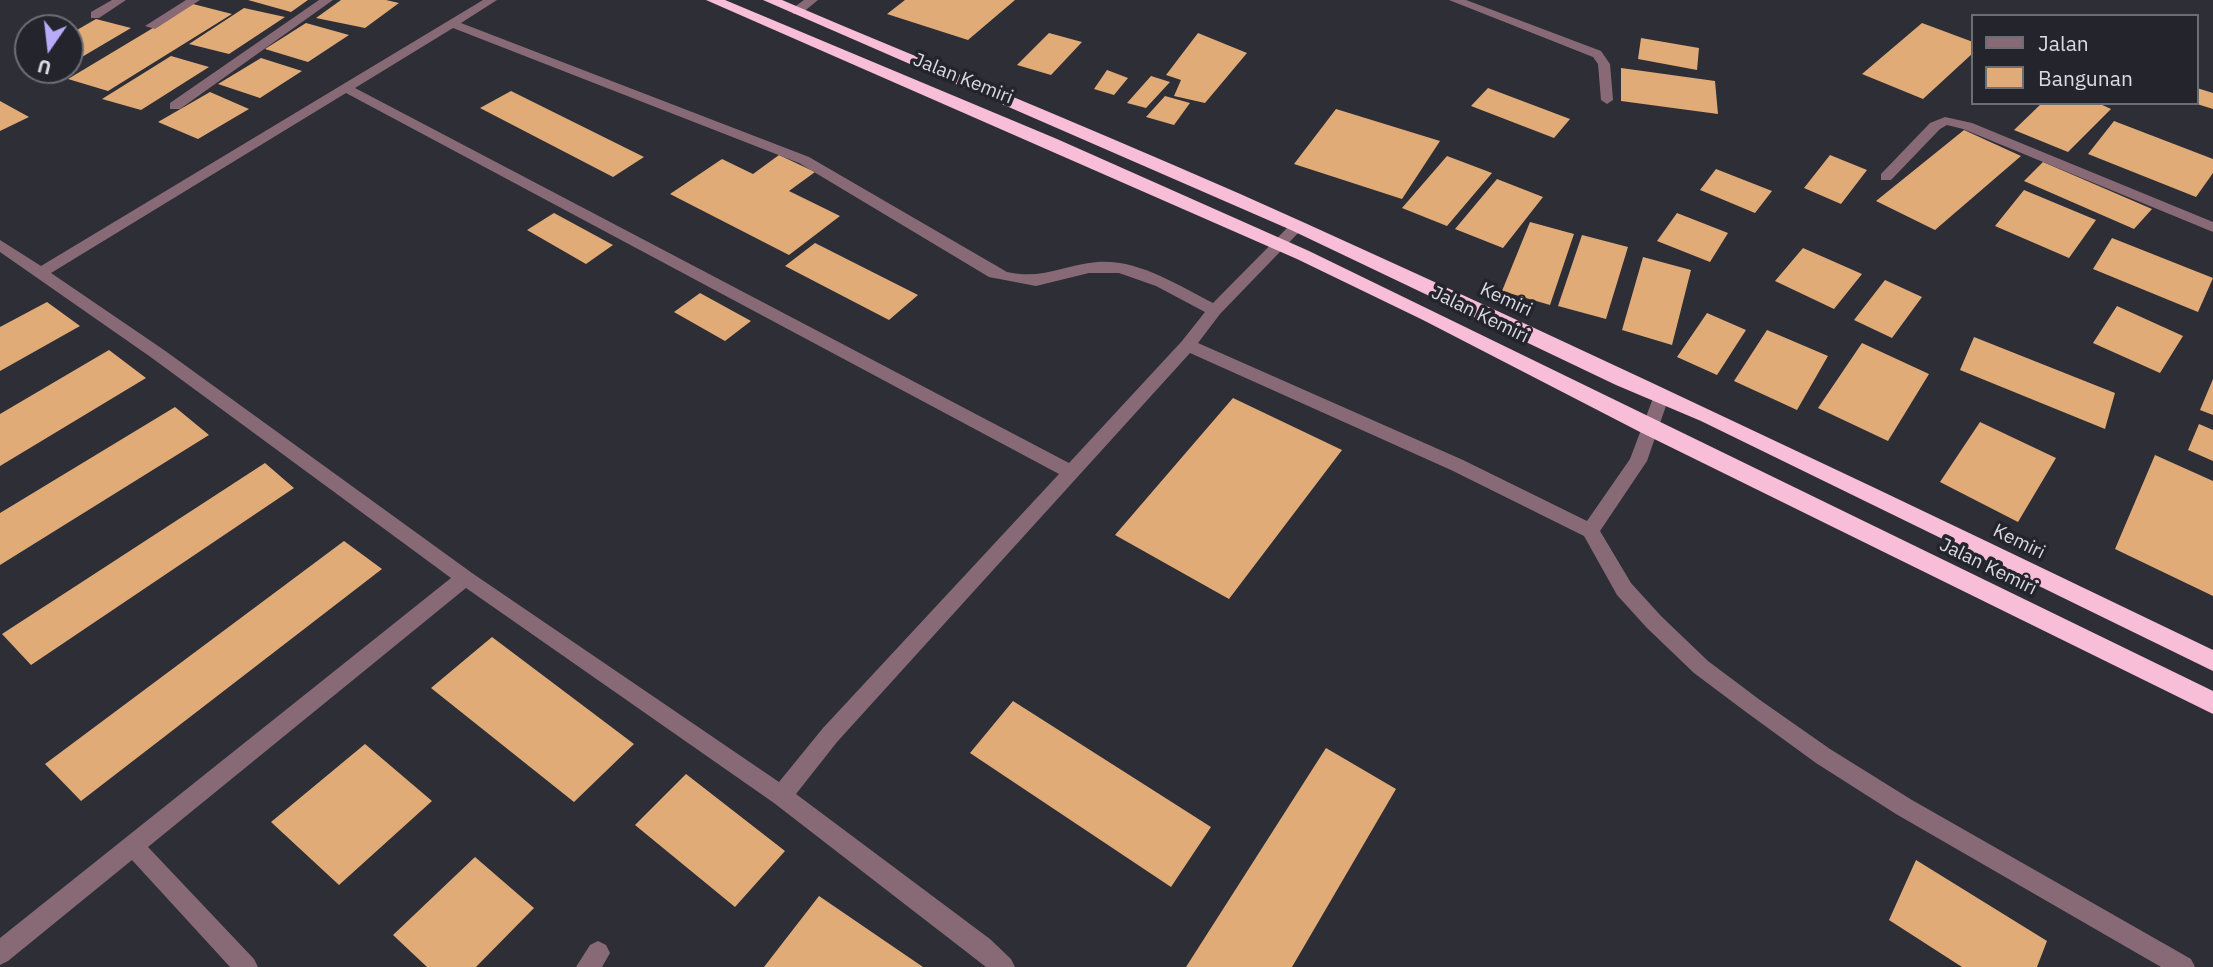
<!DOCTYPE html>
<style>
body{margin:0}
#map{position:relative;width:2213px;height:967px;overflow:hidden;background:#2e2e37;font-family:"IBM Plex Sans",sans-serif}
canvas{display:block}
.legend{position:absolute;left:1971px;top:14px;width:228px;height:91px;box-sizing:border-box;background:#24242d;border:2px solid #6d6d75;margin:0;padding:9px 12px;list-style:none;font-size:21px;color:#dadae0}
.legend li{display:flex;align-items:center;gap:14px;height:35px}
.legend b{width:35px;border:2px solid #6d6d75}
.north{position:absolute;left:14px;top:14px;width:70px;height:70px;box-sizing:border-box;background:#24242d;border:2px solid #6d6d75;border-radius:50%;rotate:194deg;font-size:19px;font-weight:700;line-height:28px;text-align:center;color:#dadae0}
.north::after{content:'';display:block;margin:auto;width:24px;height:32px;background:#b8abf7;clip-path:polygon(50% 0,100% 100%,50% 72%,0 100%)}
</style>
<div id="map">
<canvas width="2213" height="967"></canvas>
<ul class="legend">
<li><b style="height:9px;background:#876a76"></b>Jalan</li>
<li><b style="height:19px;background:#e1ab77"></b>Bangunan</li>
</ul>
<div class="north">U</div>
</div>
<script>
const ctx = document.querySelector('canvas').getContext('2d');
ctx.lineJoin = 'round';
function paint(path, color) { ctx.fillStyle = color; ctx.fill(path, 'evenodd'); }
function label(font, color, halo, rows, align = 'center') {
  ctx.font = font + ' "IBM Plex Sans",sans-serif'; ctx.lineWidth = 7; ctx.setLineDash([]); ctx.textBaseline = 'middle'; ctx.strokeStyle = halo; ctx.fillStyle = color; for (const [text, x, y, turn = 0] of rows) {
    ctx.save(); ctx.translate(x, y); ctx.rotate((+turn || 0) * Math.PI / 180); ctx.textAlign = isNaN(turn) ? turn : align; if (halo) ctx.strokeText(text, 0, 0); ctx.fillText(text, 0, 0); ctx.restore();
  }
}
paint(new Path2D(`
 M248,0H308L291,12Z
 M341,0H386L399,3L365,28L316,18Z
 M905,0H1015L968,40L887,14Z
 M193,4L232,14L108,91L68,79Z
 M244,8L285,17L229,54L189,44Z
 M96,19L131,28L70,64V34Z
 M306,23L349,35L308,62L265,49Z
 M1922,23L1973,42V53L1923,99L1862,74Z
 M1049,33L1082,42L1051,75L1017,65Z
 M1198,33L1247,53L1205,103L1174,96L1181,80L1166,75Z
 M1641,38L1699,48L1697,70L1638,59Z
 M171,56L209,67L141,110L102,99Z
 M261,58L302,71L260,98L218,84Z
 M1621,68L1715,81L1718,114L1621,101Z
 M1107,70L1128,78L1114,95L1094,89Z
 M1151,76L1170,82L1146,108L1127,103Z
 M1488,88L1570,119L1554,138L1471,106Z
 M2197,88L2213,93V109L2197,104Z
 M511,91L644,157L613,177L480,108Z
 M210,92L249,109L198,139L158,122Z
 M1165,96L1190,103L1174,125L1146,117Z
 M0,101L29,117L0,131Z
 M2042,103H2098L2111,109L2068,152L2014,130Z
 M1336,109L1440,141L1402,199L1294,164Z
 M2114,121L2213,159V173L2196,197L2088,154Z
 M1964,130L2021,156L1935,230L1876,201Z
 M779,155L815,172L789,191L840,216L789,255L670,194L722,159L753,174Z
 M1830,155L1867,170L1841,204L1804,188Z
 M1447,156L1492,173L1447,226L1402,208Z
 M2043,162L2152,209L2134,229L2024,181Z
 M1716,169L1772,191L1755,213L1700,190Z
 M1497,179L1543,197L1503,248L1455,229Z
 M2024,190L2096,220L2069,258L1995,226Z
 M554,213L613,245L586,264L527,230Z
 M1677,213L1728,233L1710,262L1657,241Z
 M1530,222L1574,234L1550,305L1502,291Z
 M1582,235L1628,247L1606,319L1558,306Z
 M2112,238L2213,278L2198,312L2093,269Z
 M815,243L918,295L889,320L785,266Z
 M1803,248L1862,274L1834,309L1775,281Z
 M1643,257L1691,270L1672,345L1622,330Z
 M1885,280L1922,297L1892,338L1854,320Z
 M700,293L751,321L725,341L674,312Z
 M47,302L80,326L0,371V327Z
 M2117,306L2183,336L2160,373L2093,343Z
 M1707,313L1746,330L1717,375L1677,357Z
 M1767,330L1828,356L1797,410L1734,381Z
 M1974,337L2115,393L2105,429L1960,370Z
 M1862,343L1929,374L1888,441L1818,408Z
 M109,350L146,378L0,466V414Z
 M2213,379V415L2200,410Z
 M1233,398L1342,450L1229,599L1115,535Z
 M175,407L209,435L0,565V513Z
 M1980,422L2056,458L2018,522L1940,482Z
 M2199,424L2213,430V461L2188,450Z
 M2155,455L2213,481V596L2115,549Z
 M265,463L294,488L31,665L2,634Z
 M344,541L382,569L81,801L45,764Z
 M492,637L634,744L574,802L431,688Z
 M1013,701L1211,827L1171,887L970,753Z
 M365,744L432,801L339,885L271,822Z
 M1326,748L1396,789L1292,967H1186Z
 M686,774L785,851L735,907L635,825Z
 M475,857L534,908L476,967H427L393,935Z
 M1916,860L2047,941L2037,967H1962L1889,920Z
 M819,896L923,967H764Z`), '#e1ab77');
paint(new Path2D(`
 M112,0H126L99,18H91V12Z
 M186,0H200L155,29L145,26Z
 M319,0H333L180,109H170V103Z
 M483,0H497L461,23L809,157L1007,272C1043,280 1063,265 1097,262C1139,259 1177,285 1213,303L1292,223H1302V229L1220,314L1198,343L1463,460L1587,521L1630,459L1655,393H1667L1669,397L1647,461L1600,531L1631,583L1661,616L1708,661L1760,700L1830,749L1912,800L2191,959L2195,967H2161L1896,814L1816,763L1746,712L1694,673L1647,628L1617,595L1584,536L1451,470L1190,353L837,742L796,794L990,939L1011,959L1015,967H986L774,803L466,588L148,847L254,959L258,967H230L132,860L8,961L0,965V938L451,578L152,358L0,252V240L41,266ZM453,28L799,163L989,277L1036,286L1089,273H1119L1156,286L1205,312L1182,341L1069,463L355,88ZM346,93L1059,474L823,728L779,782L472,573L164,350L51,273Z
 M804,0H818L801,14H793V8Z
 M1449,0H1466L1601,51L1610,64L1613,100L1607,104L1601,100L1598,64L1593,57Z
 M1945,117L1972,123L2213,222V232L1963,129L1947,125L1940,129L1891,180H1881V174L1930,123Z
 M598,941L606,945L610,953L602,967H576L590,945Z`), '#876a76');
paint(new Path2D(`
 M706,0H725L1057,139L1309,251L2213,691V714L1640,432L1423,320L1297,259Z
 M763,0H782C956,74 1133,145 1305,223C1610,361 1912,505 2213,650V671L1701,421L1616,385L1291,230Z`), '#f9bed7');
label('19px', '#dadae0', '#24242d', [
 ["Jalan Kemiri",963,79,22],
 ["Kemiri",1506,300,25],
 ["Jalan Kemiri",1480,315,26],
 ["Kemiri",2019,542,26],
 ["Jalan Kemiri",1988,567,26]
]);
</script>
